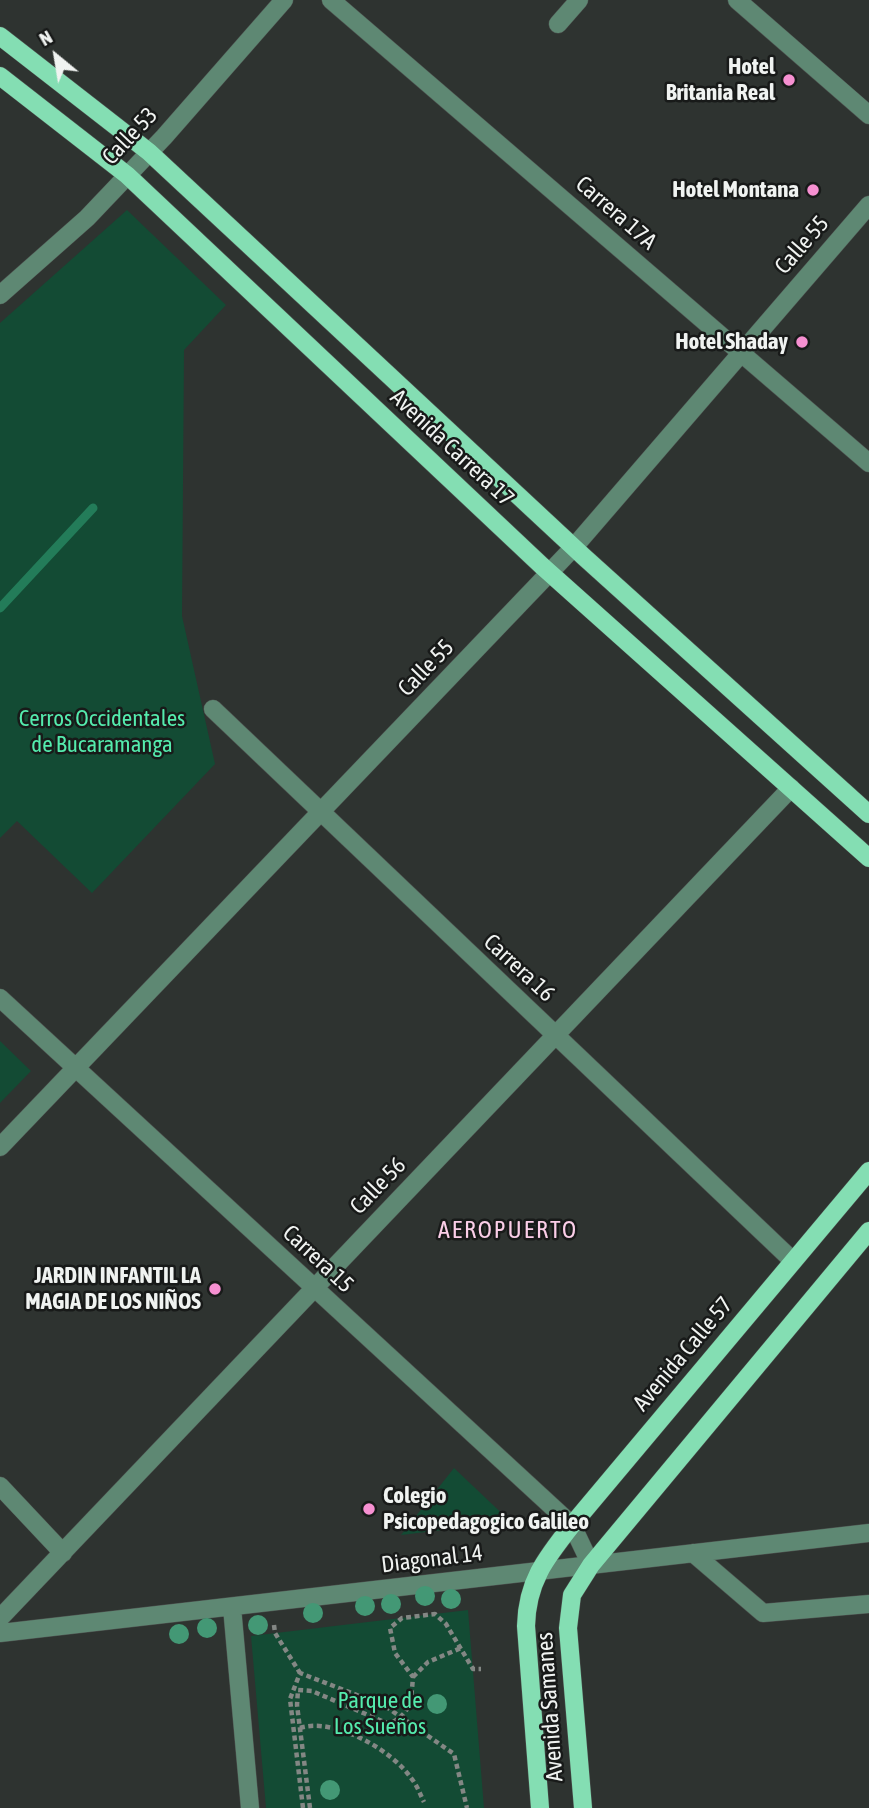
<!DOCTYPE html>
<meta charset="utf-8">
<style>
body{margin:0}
#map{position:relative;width:869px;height:1808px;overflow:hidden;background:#2e3330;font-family:"Asap Condensed",sans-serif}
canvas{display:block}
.north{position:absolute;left:21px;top:21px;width:70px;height:70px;-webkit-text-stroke:5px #181a19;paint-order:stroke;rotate:330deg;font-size:19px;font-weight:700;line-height:28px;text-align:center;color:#f0f3f1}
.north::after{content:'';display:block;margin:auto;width:24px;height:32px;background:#f0f3f1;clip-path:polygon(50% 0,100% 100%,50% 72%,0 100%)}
</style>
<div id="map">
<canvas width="869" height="1808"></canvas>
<div class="north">N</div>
</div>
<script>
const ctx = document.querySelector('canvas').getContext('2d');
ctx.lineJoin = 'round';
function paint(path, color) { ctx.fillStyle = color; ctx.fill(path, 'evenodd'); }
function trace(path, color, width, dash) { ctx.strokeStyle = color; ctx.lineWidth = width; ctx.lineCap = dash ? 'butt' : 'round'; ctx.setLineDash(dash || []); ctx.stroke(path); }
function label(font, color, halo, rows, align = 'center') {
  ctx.font = font + ' "Asap Condensed",sans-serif'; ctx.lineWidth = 5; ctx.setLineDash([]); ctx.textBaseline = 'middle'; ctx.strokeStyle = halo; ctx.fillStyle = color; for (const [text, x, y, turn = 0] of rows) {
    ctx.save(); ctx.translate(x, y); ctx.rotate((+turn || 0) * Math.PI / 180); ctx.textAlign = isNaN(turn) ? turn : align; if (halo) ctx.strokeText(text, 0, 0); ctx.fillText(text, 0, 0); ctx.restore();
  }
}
paint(new Path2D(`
 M127,210L226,305L184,350L182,616L215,764L92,893L17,821L0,838V323Z
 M0,1041L31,1071L0,1103Z
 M454,1468L511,1522L401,1535Z
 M468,1610L484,1808H266L251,1636Z`), '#134b34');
trace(new Path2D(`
 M0,608L93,508`), '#237c59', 9);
const minor = new Path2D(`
 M331,0L869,463
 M737,0L869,115
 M558,24L579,0
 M0,295L87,218L164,137L284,0
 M213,709L793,1261
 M0,998L572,1525L591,1565
 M0,1147L574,547L869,205
 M0,1486L63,1553
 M693,1553L763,1613L869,1604
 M232,1607L250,1808
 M0,1618L791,788
 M0,1633L869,1533`);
const major = new Path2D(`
 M0,36L149,152L583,556L869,814
 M0,76L127,175L542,566L869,858
 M540,1808L526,1626C527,1582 545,1559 572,1525L869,1171
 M583,1808L568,1628L572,1595L591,1565L869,1231`);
trace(minor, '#4d524f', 19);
trace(major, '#4d524f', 19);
trace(new Path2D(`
 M274,1625L275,1633L300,1673
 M413,1677L428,1662L461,1648
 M300,1728C334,1717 392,1750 411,1778C417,1785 420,1794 424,1802
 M303,1808L290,1699L300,1673L385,1706L454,1754L467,1808
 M310,1808L297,1705L298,1690L312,1691L389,1724C412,1713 411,1700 413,1677L395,1653L390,1628L402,1618L435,1614L446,1624L473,1669H481`), '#838784', 4.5, [5, 3.5]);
trace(minor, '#5e8873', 18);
trace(major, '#84deb3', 18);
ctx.fillStyle = '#439875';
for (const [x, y] of [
 [425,1596],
 [451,1599],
 [391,1604],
 [365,1606],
 [313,1613],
 [258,1625],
 [207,1628],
 [179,1634],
 [437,1704],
 [330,1790]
]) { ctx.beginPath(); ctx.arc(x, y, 10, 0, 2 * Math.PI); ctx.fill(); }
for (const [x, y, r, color] of [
 [789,80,7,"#f690d1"],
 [813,190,7,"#f690d1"],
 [802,342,7,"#f690d1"],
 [215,1289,7,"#f690d1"],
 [369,1509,7,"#f690d1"]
]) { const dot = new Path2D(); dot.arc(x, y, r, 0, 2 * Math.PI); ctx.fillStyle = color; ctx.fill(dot); trace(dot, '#181a19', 2.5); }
label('bold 23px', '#f0f3f1', '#181a19', [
 ["Hotel",775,67],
 ["Britania Real",775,93],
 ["Hotel Montana",799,190],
 ["Hotel Shaday",788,342],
 ["JARDIN INFANTIL LA",201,1276],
 ["MAGIA DE LOS NIÑOS",201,1302],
 ["Colegio",383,1496,"left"],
 ["Psicopedagogico Galileo",383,1522,"left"]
], 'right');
label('23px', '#f0f3f1', '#181a19', [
 ["Calle 53",130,136,-47],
 ["Carrera 17A",616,213,41],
 ["Calle 55",802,245,-49],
 ["Avenida Carrera 17",452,448,43],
 ["Calle 55",426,668,-46],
 ["Carrera 16",519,968,43],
 ["Calle 56",378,1186,-46],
 ["Carrera 15",318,1259,43],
 ["Avenida Calle 57",683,1354,-50],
 ["Diagonal 14",432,1559,-7],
 ["Avenida Samanes",550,1707,-94]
]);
label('23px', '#54ebad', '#181a19', [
 ["Cerros Occidentales",102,719],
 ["de Bucaramanga",102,745],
 ["Parque de",380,1701],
 ["Los Sueños",380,1727]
]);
ctx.letterSpacing = '2px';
label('24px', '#fbcee8', '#181a19', [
 ["AEROPUERTO",508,1230]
]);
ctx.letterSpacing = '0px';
</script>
